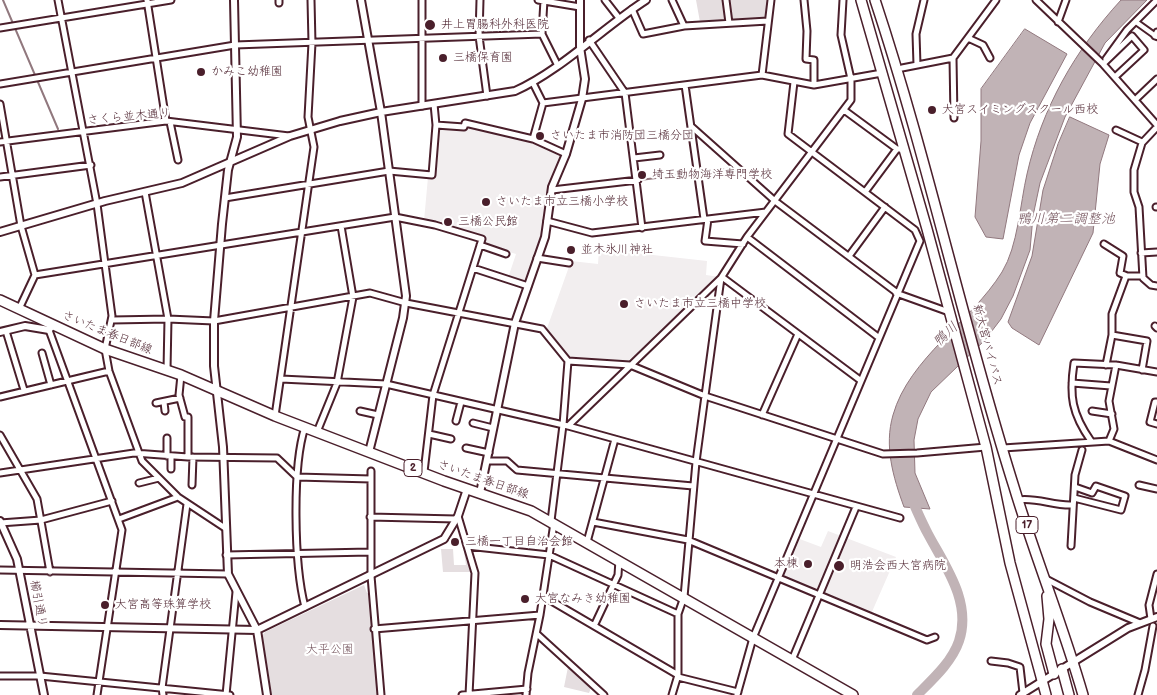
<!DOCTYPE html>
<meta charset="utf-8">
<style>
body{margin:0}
canvas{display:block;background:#fff}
</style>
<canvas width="1157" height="695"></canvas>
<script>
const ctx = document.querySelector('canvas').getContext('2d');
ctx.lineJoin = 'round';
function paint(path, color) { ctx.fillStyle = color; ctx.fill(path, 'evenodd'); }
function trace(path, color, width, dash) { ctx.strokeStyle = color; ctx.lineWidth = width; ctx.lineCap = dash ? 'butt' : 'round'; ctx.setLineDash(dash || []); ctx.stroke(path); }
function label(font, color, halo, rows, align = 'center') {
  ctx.font = font + ' "Balsamiq Sans","Klee One",sans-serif'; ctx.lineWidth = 4.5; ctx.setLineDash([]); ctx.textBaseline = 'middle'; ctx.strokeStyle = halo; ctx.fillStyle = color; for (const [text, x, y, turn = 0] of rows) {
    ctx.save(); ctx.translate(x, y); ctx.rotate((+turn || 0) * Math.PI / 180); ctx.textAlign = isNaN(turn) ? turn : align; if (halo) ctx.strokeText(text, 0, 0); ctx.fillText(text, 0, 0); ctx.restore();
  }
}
paint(new Path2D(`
 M467,126L525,140L563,157L547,198L543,234L527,282L524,283L508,278L516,254L483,244L484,239L424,221L428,177L434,178L437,128L466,129Z
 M599,249L707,261L706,275L720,277L633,361L626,363L567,357L546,331L571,261L598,264Z
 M828,531L896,557L871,614L781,576L797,538L821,547Z`), '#f2eeef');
paint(new Path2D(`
 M696,0H723L727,21L700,22Z
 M727,0H768L766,18L730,21Z
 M441,549H453L454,565H466L464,552L466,551L472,572H443Z
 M364,585L367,593H369L378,695H272L262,636L265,632Z
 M568,667L591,688L589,693L564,687Z`), '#e5dee0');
const water = new Path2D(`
 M1121,0H1147L1105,43L1065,117L1040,183L1033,216L1030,250L1013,296L1001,319L985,340L931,392L918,419L914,440L915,473L930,509L904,507C893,477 884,446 893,415C909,358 971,322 1002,272C1018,246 1020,204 1027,174C1042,108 1075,50 1121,0Z
 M1025,29L1067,54L1030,123L1019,155L1003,239L986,237L975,217L981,141V89Z
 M1070,117L1109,135L1100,164L1093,233L1039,345L1012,328L1008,322L1032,256L1043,190L1058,144Z`);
paint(water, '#c1b3b6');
trace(water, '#91787e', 1);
trace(new Path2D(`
 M3,0L58,129
 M699,173L733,168
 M640,180L696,173`), '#91787e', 2);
trace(new Path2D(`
 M910,496C916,508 921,521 928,534C945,566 972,602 959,641C952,662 932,680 917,695`), '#c1b3b6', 10);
const pedestrian = new Path2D(`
 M1136,22L1157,37`);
const minor = new Path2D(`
 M58,0L97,204L112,316L105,349L109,371L142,461L178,497L225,528
 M147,0L166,121
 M279,0V3
 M422,0V106
 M480,0L479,36L487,96
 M538,0L580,7
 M544,0L542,34L557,64
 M605,0L619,18
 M672,0L684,26
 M726,0L729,23
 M804,0L807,31L806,59L814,60V85
 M1036,0L1103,64L1157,125
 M632,9L643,34L684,26L768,21
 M1058,22L1066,0
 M0,28L171,0
 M1155,36L1157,32
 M968,38L983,45L990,58
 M589,40L625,93L642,228
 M1106,59L1127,30L1157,0
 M1103,64L1132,36L1144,50L1115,77
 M917,65L916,34L924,0
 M902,68L953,58
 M762,75L771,0
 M533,83L543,103L533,139
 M0,84L235,45L542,34
 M685,85L704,219
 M1135,100L1157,79
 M543,103L762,75L814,85L882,73
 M0,104L21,226L35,275L19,309
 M844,110L897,149H904
 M954,118L953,58L996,0
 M170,122L178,160
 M436,125L464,127L465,123L533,139L566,154
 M692,127L775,201L896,292
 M1157,127L1142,143L1134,170V192L1139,207L1143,278L1151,285L1157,286
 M1116,130L1142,142
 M0,142L166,121L289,136
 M634,158L660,155
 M0,177L91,165
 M552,190L638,180
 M145,192L168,319L167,370
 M865,192L897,149
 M225,198L389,171L432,175L436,125L434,104
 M1156,207H1157
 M708,219L705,241L743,244
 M547,221L592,233L766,212
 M747,237L878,337
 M1104,244L1123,256L1120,273L1127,276H1143
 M480,245L506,254
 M1141,253L1157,252
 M849,256L885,207
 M537,258L569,263
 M473,268L528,286
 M35,275L395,217L435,225L482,239L433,395L424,472
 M896,293L949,312
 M112,320L168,319L214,321L370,293L406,303L542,329L568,361L630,365L705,396L883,454L917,453L986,447
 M1155,326L1157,328
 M49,330L122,530L97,695
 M6,331L24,390
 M1112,335L1147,341L1142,370
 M42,353L51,385
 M1106,365L1112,335V314L1126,276
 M181,375L179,395L185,417H188V457
 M281,379L386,384L568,426L900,518
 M1072,383L1111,386
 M0,397L109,371
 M164,402L165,411
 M1157,402H1155L1150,422L1157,424
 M156,403L180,398
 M360,411L378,415
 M1092,411L1112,414
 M762,415L798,334
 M275,416L314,147L308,117L312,43L311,0
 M456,421L461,402
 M473,423L493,428
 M568,426L722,277L860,380
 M305,427C292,467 294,565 305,607
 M317,432L337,383L353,297L341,226
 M429,434L451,439
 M0,435L37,499L50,572
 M1091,441C1072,414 1069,396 1074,363L1116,365L1157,372
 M1109,441L1114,429L1109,401L1116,365
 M466,448L489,453
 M1003,448L1109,441L1157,460
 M167,456V438
 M487,461H507L517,470L693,486
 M171,469V456
 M371,471V576L381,695
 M0,473L134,453L188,457L277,458L297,477L371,479
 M139,483L159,478
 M192,485L193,457
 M1139,485L1157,489
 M1074,498L1121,510L1125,496L1096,486L1092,493L1075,487
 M1018,500C1036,497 1054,506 1072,505
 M458,516L475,573L469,695
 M370,517L456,519
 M119,519L178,497
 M551,521L563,425L568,361
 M593,522L688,540L927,640L935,637
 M0,523L41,520L112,501
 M587,542L615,439
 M467,546L549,555L678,614
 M1071,546L1075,475L1082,450
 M226,555L370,552
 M0,570L228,574
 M1046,579L1090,602L1140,623
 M543,596L678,675
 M1151,619L1149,605L1157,574
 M594,626L618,575L619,560
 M374,629L540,615
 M537,634L604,695
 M792,660L856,507
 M991,661L1008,663L1020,667L1023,693
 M0,676H40L230,695
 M678,677L738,692
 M163,695L162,688L187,504
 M226,695L236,592
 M462,695L527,689
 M526,695L528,673L540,615L554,523
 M672,695L678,675V614L684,597L696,462L721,278L747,237L851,100V79L841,35L843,0
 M737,695L753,638L920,241L915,230L788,134L794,82
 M1138,695L1145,670L1153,626`);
const tertiary = new Path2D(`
 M234,0L237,137L228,170L222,224L214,321V366L223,447L228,574L257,630L267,695
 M361,0L381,112L406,296L403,318L369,452
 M0,232L105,201L182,183L290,136L340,121L381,112L515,91C560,71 604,27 646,0
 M0,332L25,326L49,330L53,325
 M480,493L515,323L545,237L552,187L566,154L582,99L585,79L580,47V0
 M0,521L17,559L44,695
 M0,625L257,630L444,539L458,516L467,489
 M1020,695L1128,628L1157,617`);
const primary = new Path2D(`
 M0,300L105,349L181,375L275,416L444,481L531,511L853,695`);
const trunk = new Path2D(`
 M861,0L927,229L986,447L1010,563L1046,695
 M875,0C928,160 963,326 1014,487C1035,557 1063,625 1083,695
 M1047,596L1049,619L1046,644L1054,674
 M1062,669L1069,695`);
trace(pedestrian, '#4a1f2b', 8);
trace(minor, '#4a1f2b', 9);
trace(tertiary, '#4a1f2b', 10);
trace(primary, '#4a1f2b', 12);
trace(trunk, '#4a1f2b', 12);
trace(pedestrian, '#fff', 4);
trace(minor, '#fff', 5);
trace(tertiary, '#fff', 6);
trace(primary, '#fff', 9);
trace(trunk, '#fff', 9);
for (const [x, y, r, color] of [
 [430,25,6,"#4a1f2b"],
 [443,58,5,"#4a1f2b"],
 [201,72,5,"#4a1f2b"],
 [932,110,5,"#4a1f2b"],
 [540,136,5,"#4a1f2b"],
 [642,175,5,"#4a1f2b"],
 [486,202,5,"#4a1f2b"],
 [448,222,5,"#4a1f2b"],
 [571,250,5,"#4a1f2b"],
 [624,304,5,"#4a1f2b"],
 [455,542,5,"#4a1f2b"],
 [808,564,5,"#4a1f2b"],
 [839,566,6,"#4a1f2b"],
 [525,599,5,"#4a1f2b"],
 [105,605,5,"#4a1f2b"]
]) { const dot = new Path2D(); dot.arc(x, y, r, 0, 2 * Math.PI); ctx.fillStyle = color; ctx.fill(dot); trace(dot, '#fff', 2); }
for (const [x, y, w] of [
 [413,468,18],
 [1027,525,22]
]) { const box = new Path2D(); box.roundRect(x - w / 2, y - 8.5, w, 17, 4); ctx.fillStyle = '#fff'; ctx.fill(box); trace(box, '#4a1f2b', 1); }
label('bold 11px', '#4a1f2b', null, [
 ["2",413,468],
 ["17",1027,525]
]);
label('12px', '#4a1f2b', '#fff', [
 ["井上胃腸科外科医院",441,25],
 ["三橋保育園",453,58],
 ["かみこ幼稚園",211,72],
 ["大宮スイミングスクール西校",942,110],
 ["さいたま市消防団三橋分団",550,136],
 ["埼玉動物海洋専門学校",652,175],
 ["さいたま市立三橋小学校",496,202],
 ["三橋公民館",458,222],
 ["並木氷川神社",581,250],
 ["さいたま市立三橋中学校",634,304],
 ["三橋一丁目自治会館",465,542],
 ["本棟",798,564,"right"],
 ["明浩会西大宮病院",850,566],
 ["大宮なみき幼稚園",535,599],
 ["大宮高等珠算学校",115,605]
], 'left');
label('12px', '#4a1f2b', '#fff', [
 ["さくら並木通り",129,117,-5],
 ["さいたま春日部線",107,333,22],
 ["新大宮バイパス",987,345,75],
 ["さいたま春日部線",483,480,19],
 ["櫛引通り",38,604,79]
]);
label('12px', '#714f58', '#fff', [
 ["大平公園",330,650]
]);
label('italic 14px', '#74535c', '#fff', [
 ["鴨川第二調整池",1066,219],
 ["鴨川",946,335,-43]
]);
</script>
